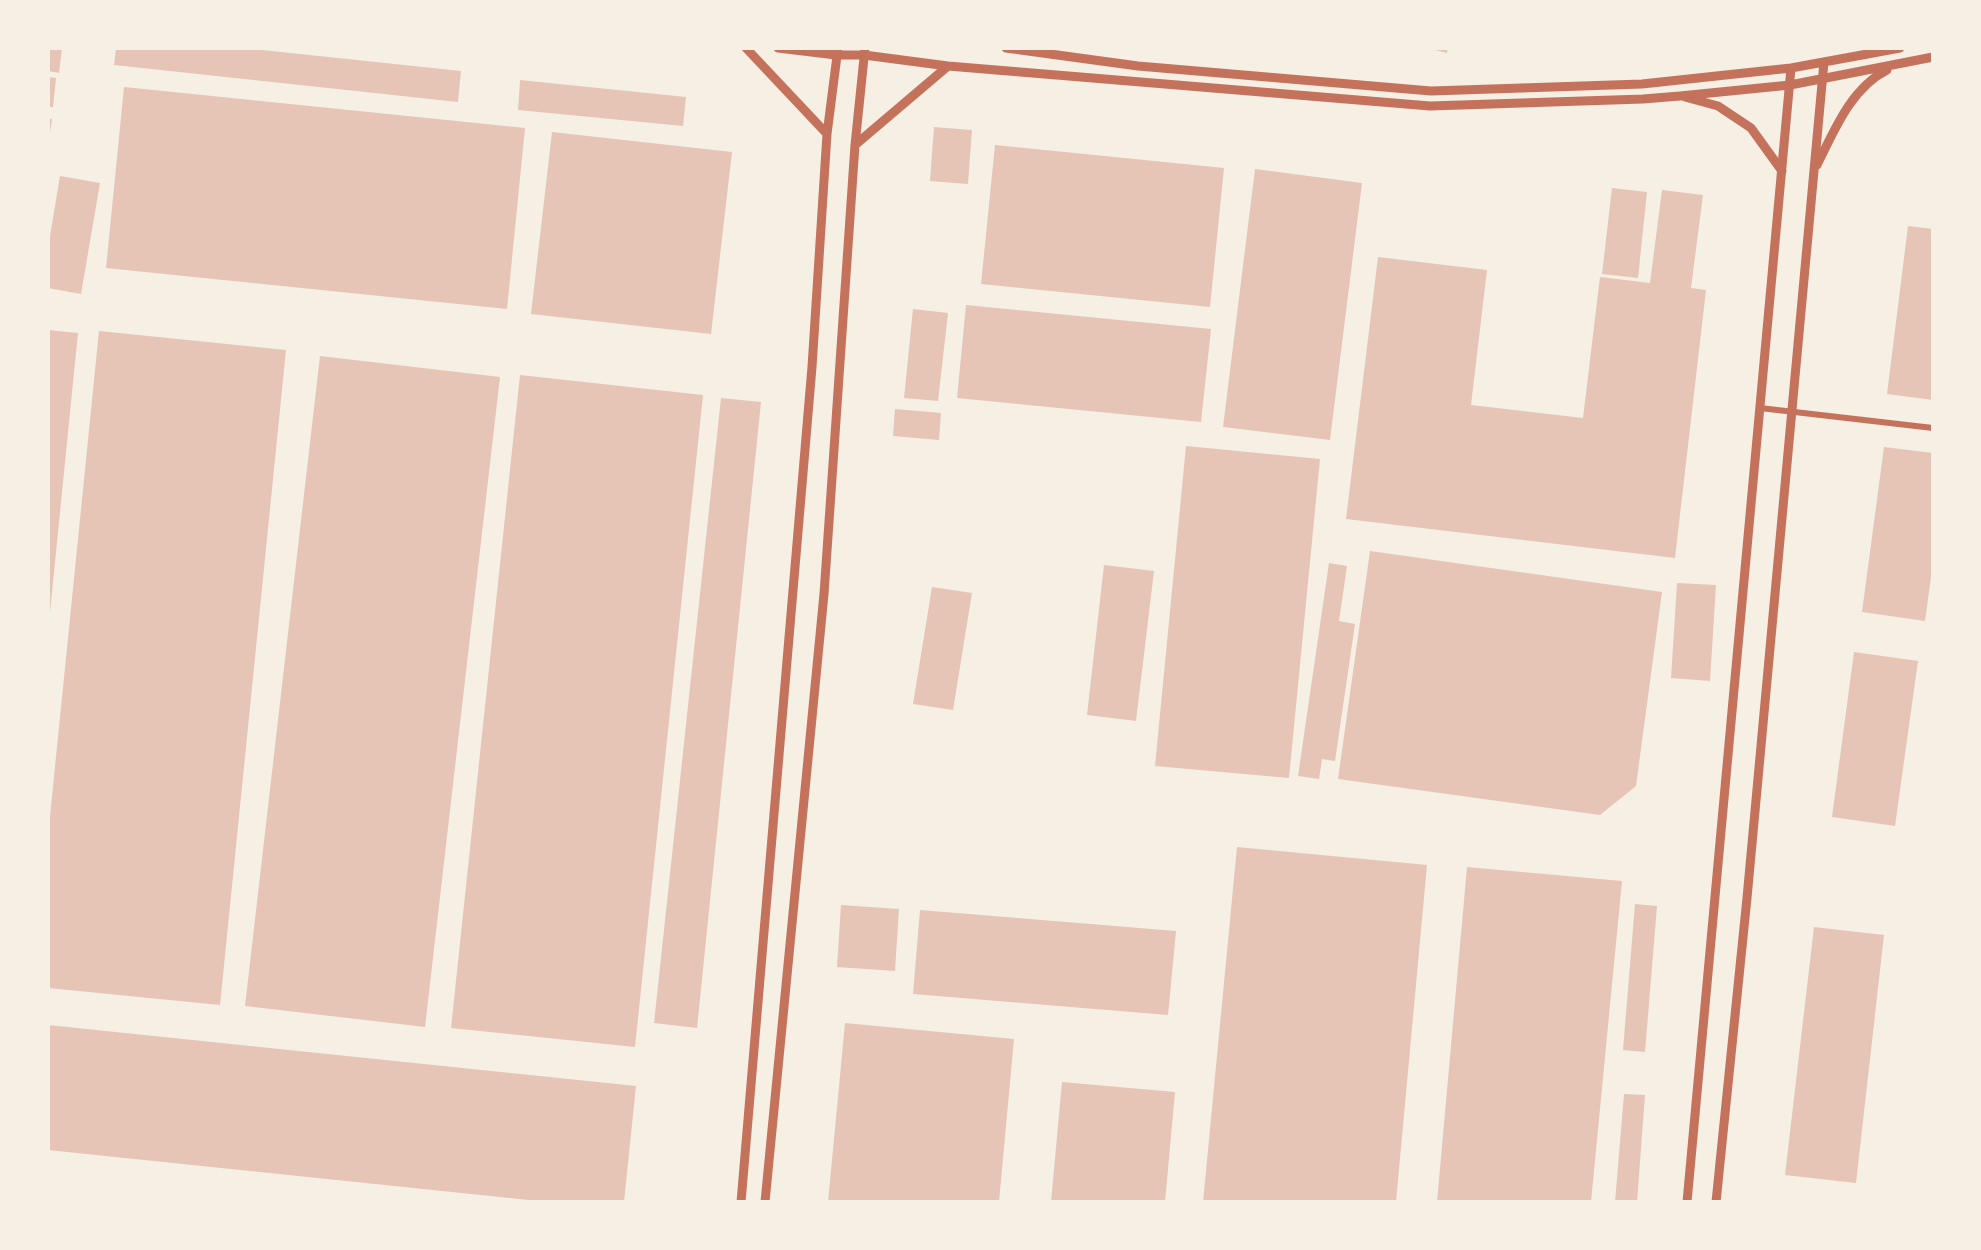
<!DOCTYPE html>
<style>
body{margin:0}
#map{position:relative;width:1981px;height:1250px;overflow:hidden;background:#f6efe4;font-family:Quicksand,sans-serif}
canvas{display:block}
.frame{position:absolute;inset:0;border:50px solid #f6efe4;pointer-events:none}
</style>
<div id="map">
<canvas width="1981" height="1250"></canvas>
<div class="frame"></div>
</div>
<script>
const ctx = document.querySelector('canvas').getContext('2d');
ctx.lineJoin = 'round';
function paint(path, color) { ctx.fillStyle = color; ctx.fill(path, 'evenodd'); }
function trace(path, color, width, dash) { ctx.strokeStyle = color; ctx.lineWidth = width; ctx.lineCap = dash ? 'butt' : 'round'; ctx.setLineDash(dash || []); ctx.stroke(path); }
paint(new Path2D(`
 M48,48H62L59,73L48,71Z
 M116,48H243L461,71L458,102L114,65Z
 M1427,48H1448L1447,53Z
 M48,77L56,78L53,107H48Z
 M520,80L686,97L683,126L518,110Z
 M124,87L525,128L507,309L106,268Z
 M48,118L52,119L49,139H48Z
 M934,127L972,130L968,184L930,181Z
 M552,132L732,152L711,334L531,314Z
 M995,145L1224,168L1210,307L981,284Z
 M1255,169L1362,183L1330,440L1223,427Z
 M60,176L100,183L81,294L48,288V236H50Z
 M1612,188L1647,192L1638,278L1602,274Z
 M1662,190L1703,195L1691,288L1706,290L1675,558L1346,519L1378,257L1487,270L1471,405L1583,418L1600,277L1650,283Z
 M1908,226L1933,229V400L1887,394Z
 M966,305L1211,329L1201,422L957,398Z
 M913,309L948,313L938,401L904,398Z
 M48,330L78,333L50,612H48Z
 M99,331L286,350L220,1005L48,988V836Z
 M320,356L500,377L425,1027L245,1006Z
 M520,375L703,395L635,1047L451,1028Z
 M721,398L761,402L697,1028L654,1023Z
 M895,409L941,413L939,440L893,436Z
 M1186,446L1320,459L1289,778L1155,766Z
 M1884,447L1933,453V562L1925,621L1862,612Z
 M1370,551L1662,592L1636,786L1600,815L1338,779Z
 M1329,563L1347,566L1339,621L1355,624L1335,761L1322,759L1319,779L1298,776Z
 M1104,565L1154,571L1136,721L1087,715Z
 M1677,583L1716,585L1710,681L1671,678Z
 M932,587L972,593L953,710L913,704Z
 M1854,652L1918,661L1895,826L1832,817Z
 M1237,847L1427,865L1396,1202H1203Z
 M1467,867L1622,881L1591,1202H1437Z
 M1635,904L1657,906L1645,1052L1623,1050Z
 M841,905L899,909L895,971L837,967Z
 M920,910L1176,931L1168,1015L913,994Z
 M1814,927L1884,935L1856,1183L1785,1175Z
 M845,1023L1014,1039L999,1202H828Z
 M48,1025L636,1086L624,1202H548L48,1150Z
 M1062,1082L1175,1092L1165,1202H1051Z
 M1624,1094L1645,1095L1637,1202H1615Z`), '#e6c5b7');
trace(new Path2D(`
 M1760,408L1933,428`), '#c5725c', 6);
trace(new Path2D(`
 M746,48L827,134
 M778,48L836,55H864L948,66L1430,106L1643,99L1680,96L1790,85L1933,57
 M1006,48L1138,66L1431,91L1642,84L1791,68L1900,48
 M1685,97L1718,106L1751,128L1782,171
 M855,145L948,66
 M1817,165C1834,131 1851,88 1887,70
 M741,1202L812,367L827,134L838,48
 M765,1202L824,594L855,145L865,48
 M1687,1202L1791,68
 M1716,1202L1747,898L1824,62`), '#c5725c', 9);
</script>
